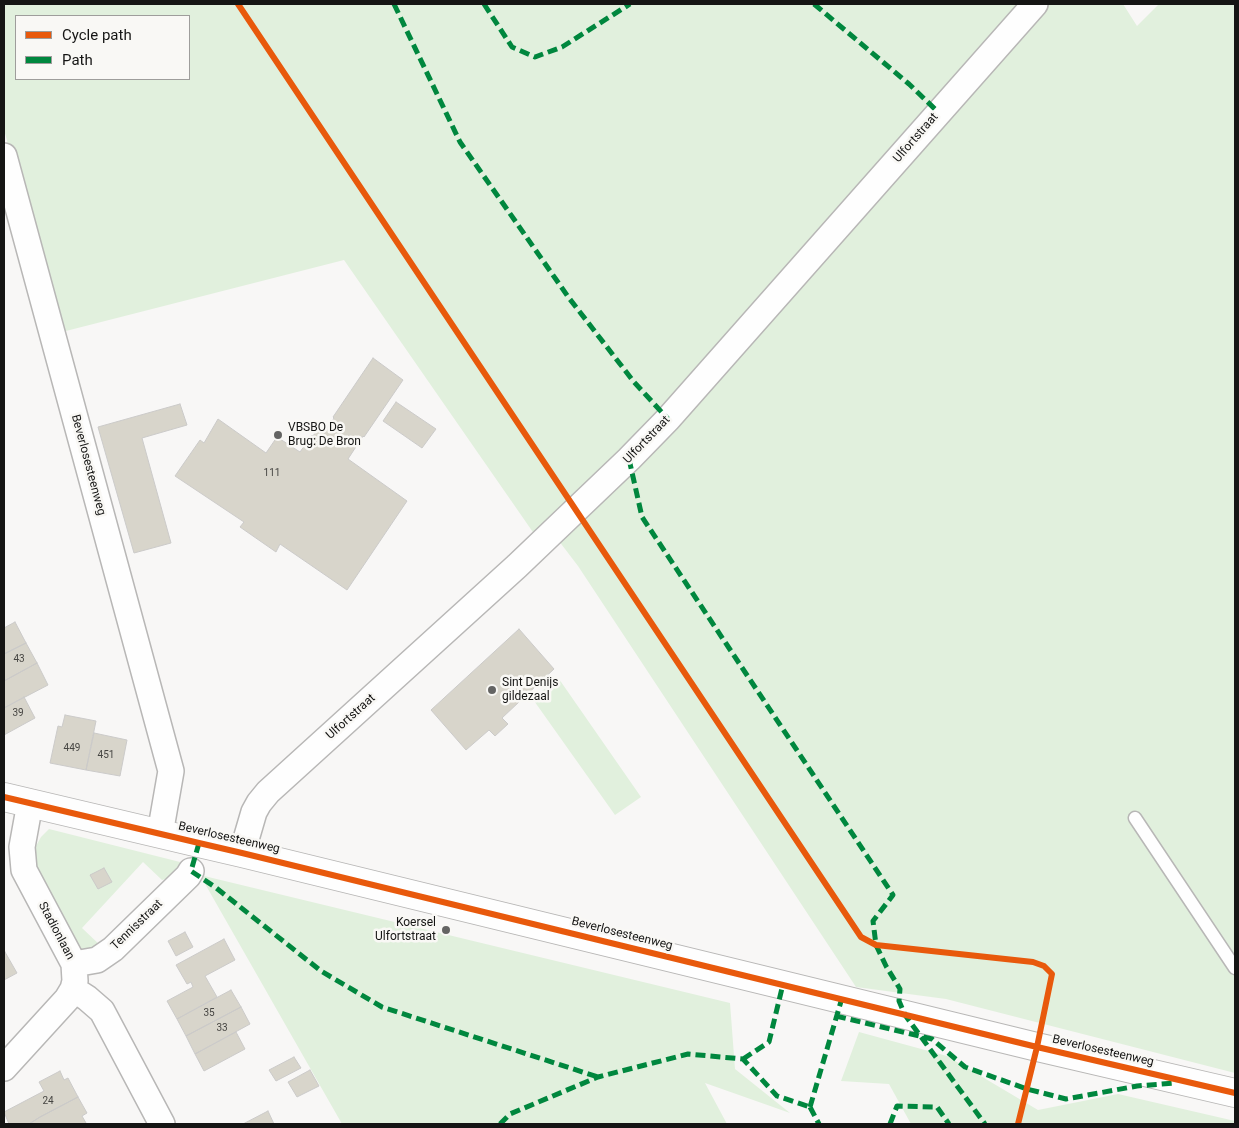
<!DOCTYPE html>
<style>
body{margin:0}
#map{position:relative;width:1239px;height:1128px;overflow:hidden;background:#f8f7f6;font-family:Roboto,sans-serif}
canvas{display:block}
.frame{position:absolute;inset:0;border:5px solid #151514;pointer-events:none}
.legend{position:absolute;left:15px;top:15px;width:175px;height:65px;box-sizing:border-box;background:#f9f8f5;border:1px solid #9e9d9b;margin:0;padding:6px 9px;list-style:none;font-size:15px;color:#151514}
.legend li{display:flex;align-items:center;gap:10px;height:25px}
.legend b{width:25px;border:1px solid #9e9d9b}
</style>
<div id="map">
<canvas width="1239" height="1128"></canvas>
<div class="frame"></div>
<ul class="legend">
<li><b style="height:6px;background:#e8590c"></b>Cycle path</li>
<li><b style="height:6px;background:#00873e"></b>Path</li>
</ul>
</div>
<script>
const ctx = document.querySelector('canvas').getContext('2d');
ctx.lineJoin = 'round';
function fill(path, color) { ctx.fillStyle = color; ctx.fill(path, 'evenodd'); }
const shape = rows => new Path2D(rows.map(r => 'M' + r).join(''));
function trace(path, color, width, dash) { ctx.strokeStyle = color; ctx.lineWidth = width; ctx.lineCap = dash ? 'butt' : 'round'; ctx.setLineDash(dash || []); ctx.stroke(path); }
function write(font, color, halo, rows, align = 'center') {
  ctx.font = font + ' Roboto,sans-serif'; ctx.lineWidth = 5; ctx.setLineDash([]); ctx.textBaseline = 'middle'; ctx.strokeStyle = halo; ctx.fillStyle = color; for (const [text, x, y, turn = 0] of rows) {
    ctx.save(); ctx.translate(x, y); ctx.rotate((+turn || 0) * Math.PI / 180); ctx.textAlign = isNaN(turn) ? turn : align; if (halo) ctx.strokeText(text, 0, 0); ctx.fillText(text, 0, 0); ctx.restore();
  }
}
fill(shape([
 [4,4,1123,4,1137,26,1159,4,1235,4,1235,1073,946,999,856,987,578,566,549,528,537,538,344,260,62,332,4,130],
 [16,16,189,16,189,79,16,79],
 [559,679,641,797,615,815,532,698],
 [49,829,180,862,185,867,182,874,162,880,143,862,82,928,101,946,87,952,82,949,79,946,36,868,35,855,36,846,41,837],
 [200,875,730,1003,735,1069,790,1113,705,1083,727,1124,342,1124],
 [859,1032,947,1056,1038,1110,1118,1094,1235,1121,1235,1124,911,1124,889,1084,841,1081]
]), '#e1f0dd');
const building = shape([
 [373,358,403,380,364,437,363,436,348,459,407,501,347,590,280,544,276,552,240,527,244,522,175,476,200,440,204,443,218,419,266,453,277,437,300,452,312,435,313,436,322,423,328,427,334,418,333,417,373,358],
 [396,402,436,429,422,448,383,421,396,402],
 [180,404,187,425,142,438,171,543,134,553,98,427,180,404],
 [15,622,26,643,4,654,4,628,15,622],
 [519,629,554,669,502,718,508,724,495,736,489,730,466,750,431,710,519,629],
 [26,643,37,663,4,681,4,654,26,643],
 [37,663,48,685,4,708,4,681,37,663],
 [24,697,35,718,4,735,4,708,24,697],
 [65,715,96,721,86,770,50,763,58,726,62,727,65,715],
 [94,733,127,740,120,776,86,770,94,733],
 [104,868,112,882,98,889,90,875,104,868],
 [185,932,193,947,176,956,168,941,185,932],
 [224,939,235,960,205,976,217,997,177,1019,167,1001,193,987,191,982,187,984,176,965,224,939],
 [5,952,17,973,4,980,4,953,5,952],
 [231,990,241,1007,186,1036,177,1019,231,990],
 [241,1007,250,1024,195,1054,186,1036,241,1007],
 [236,1032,245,1049,204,1071,195,1054,236,1032],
 [294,1057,301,1068,276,1081,269,1070,294,1057],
 [310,1070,319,1086,297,1097,288,1082,310,1070],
 [60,1071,64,1080,68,1078,78,1097,40,1117,29,1124,9,1124,4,1112,44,1091,39,1082,60,1071],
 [78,1097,87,1113,82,1116,86,1123,83,1124,29,1124,40,1117,78,1097],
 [268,1111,274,1124,243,1124,268,1111]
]);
fill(building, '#d8d5cb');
trace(building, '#cbcac9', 1);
const service = shape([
 [1135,818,1235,968]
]);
const minor = shape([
 [4,156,171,771,160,834],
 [242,853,254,812,259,803,268,792,517,566,629,459,668,419,1035,4],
 [74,964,97,960,113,949,188,876,191,871],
 [73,989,87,998,102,1011,162,1124],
 [4,1068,67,999,73,989,75,981,74,964,24,870,22,847,30,803]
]);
const tertiary = shape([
 [4,797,199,843,242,853,1037,1047,1235,1093]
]);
trace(service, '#b8b7b6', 15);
trace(minor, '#b8b7b6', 28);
trace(tertiary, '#b8b7b6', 30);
trace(service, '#fefefe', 12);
trace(minor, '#fefefe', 25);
trace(tertiary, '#fefefe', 28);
trace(shape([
 [394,4,460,142,569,298,634,382,668,419],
 [484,4,512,47,535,57,562,47,630,4],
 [814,4,909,84,938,112],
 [629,459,642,517,893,895,873,921,876,945,886,966,900,989,899,1001,905,1015,985,1124],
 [199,843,191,871,215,887,321,971,382,1007,598,1077],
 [836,1016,932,1039,965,1067,1027,1089,1066,1099,1137,1086,1174,1083],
 [743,1059,769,1042,783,984],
 [810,1107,842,998],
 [810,1107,819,1124],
 [500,1124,510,1114,598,1077,688,1054,743,1059,777,1096,810,1107],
 [890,1124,897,1106,937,1107,949,1124]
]), '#00873e', 5, [10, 5]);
trace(shape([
 [238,4,861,937,876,945,1033,962,1044,966,1052,974,1037,1047,1018,1124],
 [4,797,199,843,242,853,1037,1047,1235,1093]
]), '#e8590c', 6);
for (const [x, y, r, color] of [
 [278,435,5,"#646463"],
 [492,690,5,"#646463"],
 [446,930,5,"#646463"]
]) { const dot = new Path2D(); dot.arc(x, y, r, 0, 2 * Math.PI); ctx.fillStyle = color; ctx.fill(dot); trace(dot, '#f9f8f5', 2); }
write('10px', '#464542', null, [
 ["111",272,473],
 ["43",19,659],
 ["39",18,713],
 ["449",72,748],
 ["451",106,755],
 ["35",209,1013],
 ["33",222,1028],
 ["24",48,1101]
]);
write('12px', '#151514', '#f9f8f5', [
 ["Ulfortstraat",916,138,-49],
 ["Ulfortstraat",647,440,-46],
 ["Beverlosesteenweg",88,465,75],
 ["Ulfortstraat",351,717,-42],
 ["Beverlosesteenweg",229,838,13],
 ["Tennisstraat",137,925,-44],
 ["Stadionlaan",56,931,62],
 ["Beverlosesteenweg",622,934,14],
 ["Beverlosesteenweg",1103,1051,13]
]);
write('12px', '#151514', '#f9f8f5', [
 ["VBSBO De",288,428],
 ["Brug: De Bron",288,442],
 ["Sint Denijs",502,683],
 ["gildezaal",502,697],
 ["Koersel",436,923,"right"],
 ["Ulfortstraat",436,937,"right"]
], 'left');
</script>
